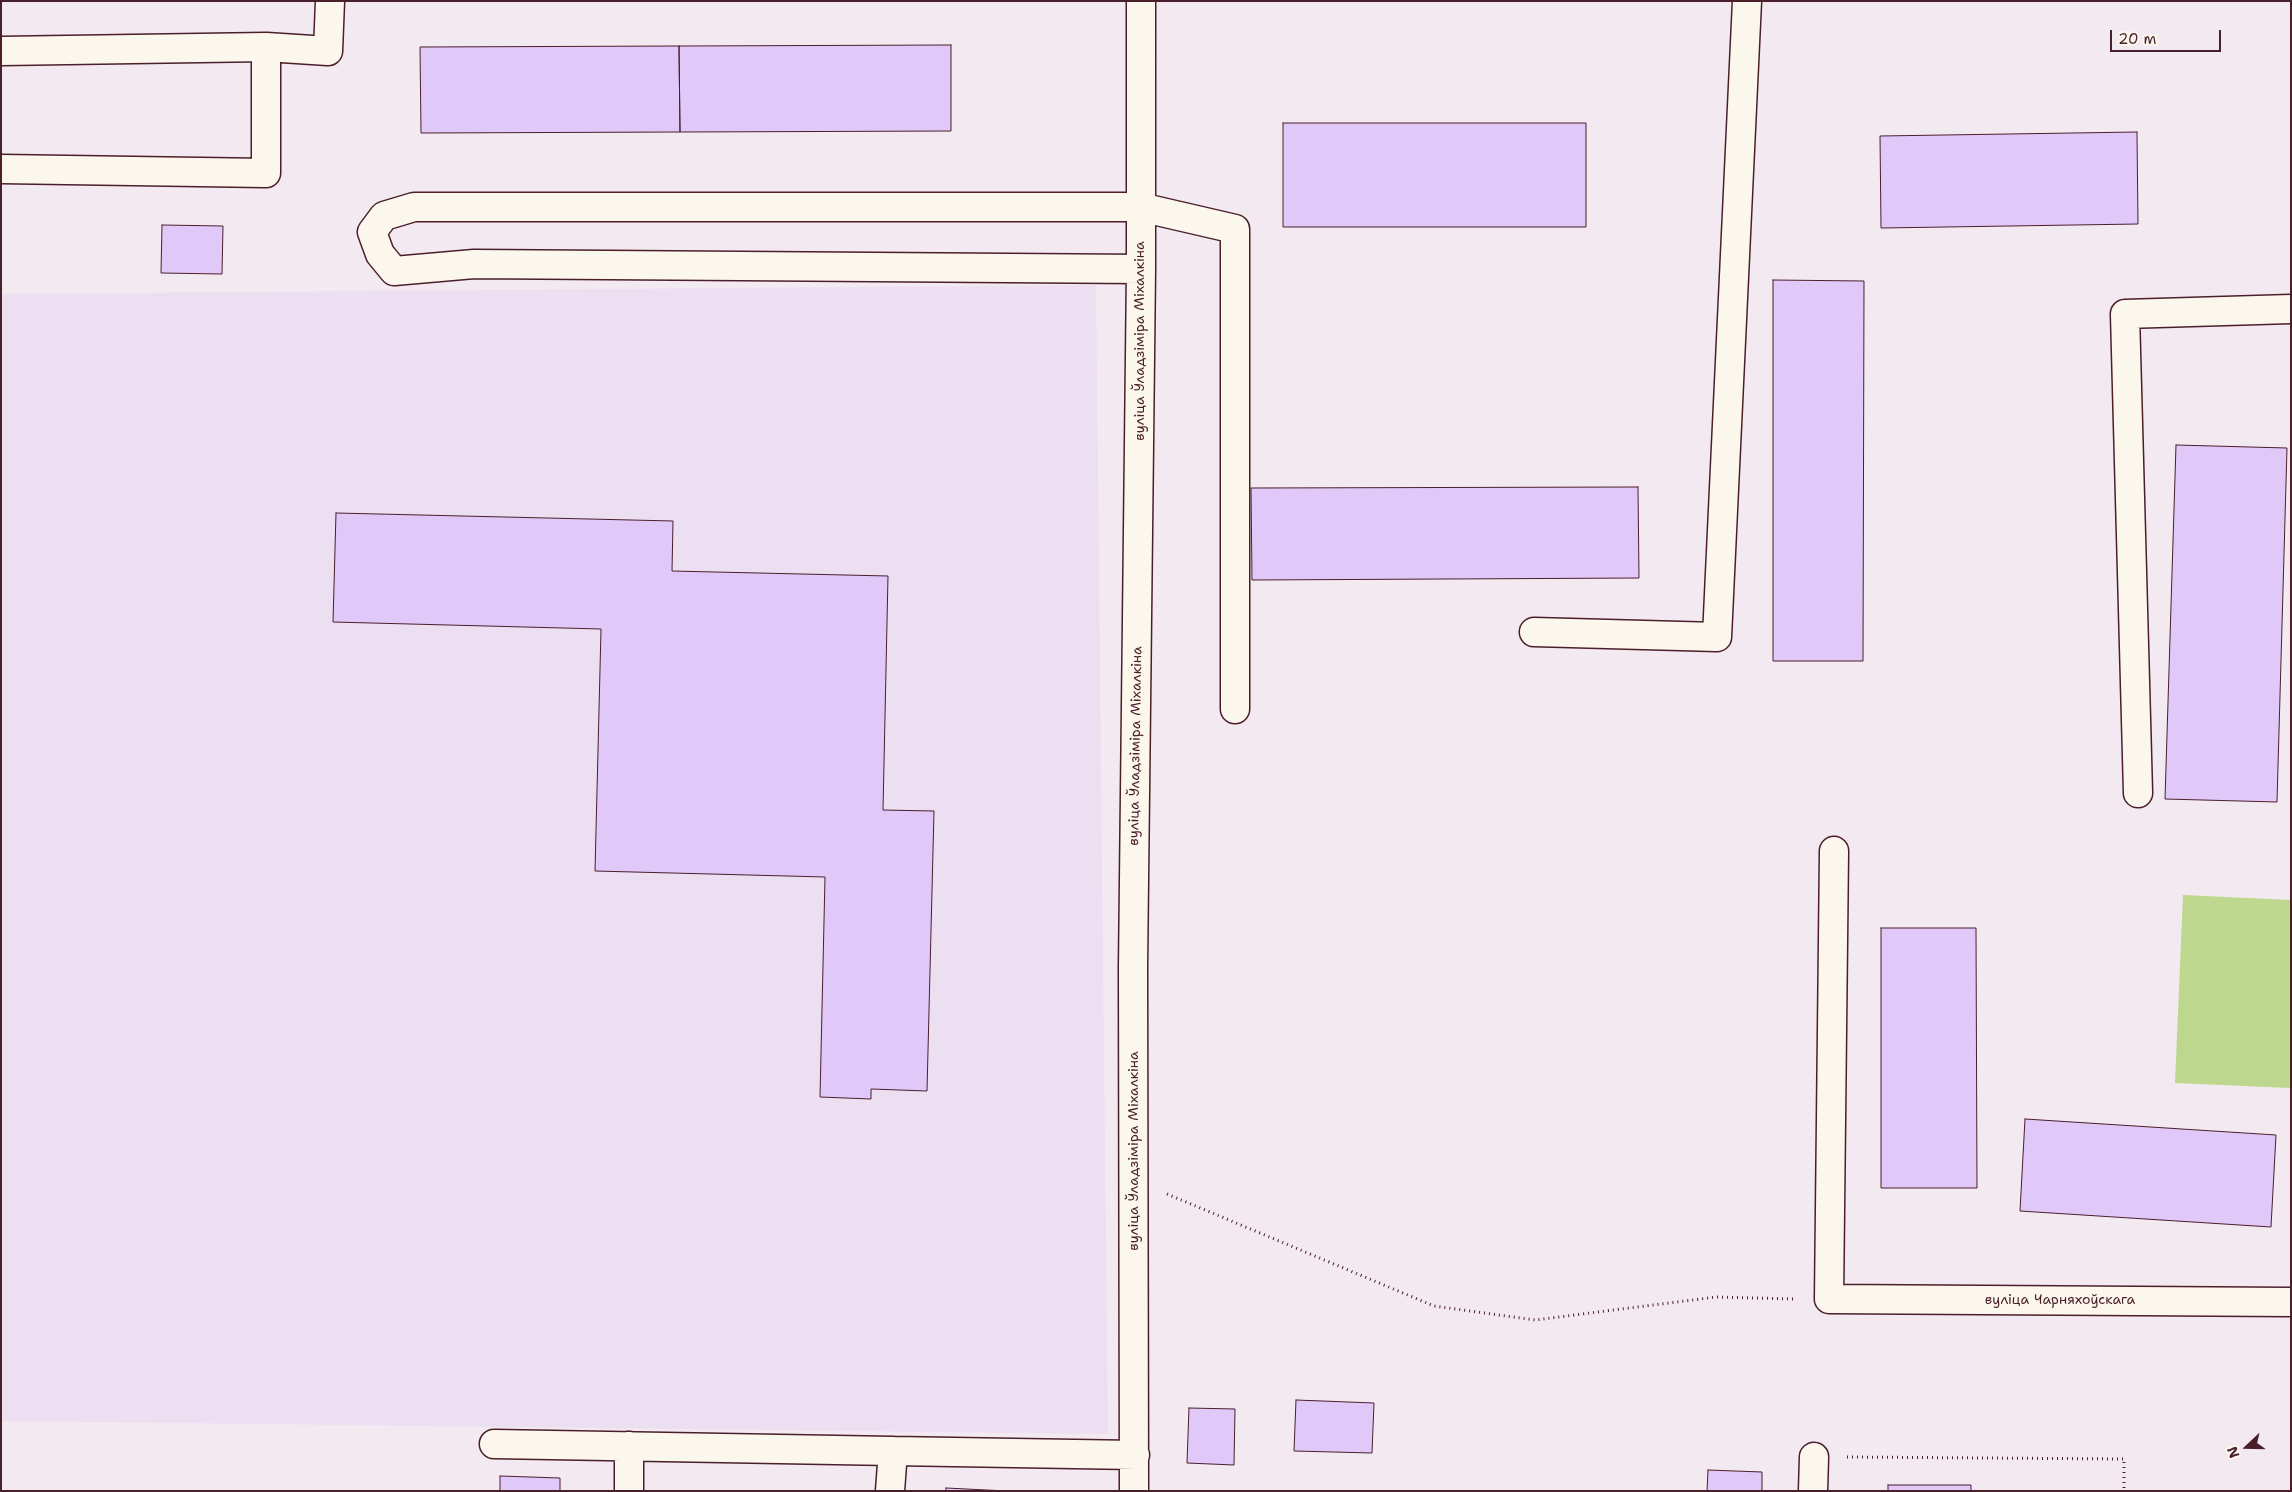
<!DOCTYPE html>
<meta charset="utf-8">
<style>
body{margin:0}
#map{position:relative;width:2292px;height:1492px;overflow:hidden;background:#f3e9f0;font-family:"Shantell Sans",sans-serif}
canvas{display:block}
.frame{position:absolute;inset:0;border:2px solid #4a1f2b;pointer-events:none}
.north{position:absolute;left:2222px;top:1422px;width:50px;height:50px;-webkit-text-stroke:4px #fbf7ec;paint-order:stroke;rotate:249deg;font-size:14px;font-weight:700;line-height:20px;text-align:center;color:#4a1f2b}
.north::after{content:'';display:block;margin:auto;width:18px;height:22px;background:#4a1f2b;clip-path:polygon(50% 0,100% 100%,50% 72%,0 100%)}
.scale{position:absolute;left:2110px;top:30px;width:111px;height:22px;box-sizing:border-box;border:2px solid #4a1f2b;border-top:0;padding-left:6px;font-size:15px;line-height:18px;white-space:nowrap;color:#4a1f2b;-webkit-text-stroke:4px #fbf7ec;paint-order:stroke}
</style>
<div id="map">
<canvas width="2292" height="1492"></canvas>
<div class="frame"></div>
<div class="north">N</div>
<div class="scale">20 m</div>
</div>
<script>
const ctx = document.querySelector('canvas').getContext('2d');
ctx.lineJoin = 'round';
function fill(path, color) { ctx.fillStyle = color; ctx.fill(path, 'evenodd'); }
const shape = rows => new Path2D(rows.map(r => 'M' + r).join(''));
function trace(path, color, width, dash) { ctx.strokeStyle = color; ctx.lineWidth = width; ctx.lineCap = dash ? 'butt' : 'round'; ctx.setLineDash(dash || []); ctx.stroke(path); }
function write(font, color, halo, rows, align = 'center') {
  ctx.font = font + ' "Shantell Sans",sans-serif'; ctx.lineWidth = 4; ctx.setLineDash([]); ctx.textBaseline = 'middle'; ctx.strokeStyle = halo; ctx.fillStyle = color; for (const [text, x, y, turn = 0] of rows) {
    ctx.save(); ctx.translate(x, y); ctx.rotate((+turn || 0) * Math.PI / 180); ctx.textAlign = isNaN(turn) ? turn : align; if (halo) ctx.strokeText(text, 0, 0); ctx.fillText(text, 0, 0); ctx.restore();
  }
}
fill(shape([
 [1096,285,1108,1434,1,1421,1,294]
]), '#eddff2');
fill(shape([
 [2183,895,2291,900,2291,1088,2175,1083]
]), '#bdd78e');
const building = shape([
 [951,45,951,131,680,132,679,46,951,45],
 [679,46,680,132,421,133,420,47,679,46],
 [1283,123,1586,123,1586,227,1283,227,1283,123],
 [2137,132,2138,224,1881,228,1880,136,2137,132],
 [162,225,223,226,222,274,161,273,162,225],
 [1773,280,1864,281,1863,661,1773,661,1773,280],
 [2176,445,2287,448,2277,802,2165,799,2176,445],
 [1638,487,1639,578,1252,580,1251,488,1638,487],
 [336,513,673,521,672,571,888,576,883,810,934,811,927,1091,871,1089,871,1099,820,1097,825,877,595,871,601,629,333,622,336,513],
 [1881,928,1976,928,1977,1188,1881,1188,1881,928],
 [2025,1119,2276,1135,2271,1227,2020,1211,2025,1119],
 [1296,1400,1374,1403,1372,1453,1294,1451,1296,1400],
 [1189,1408,1235,1409,1234,1465,1187,1463,1189,1408],
 [1708,1470,1762,1472,1762,1491,1707,1491,1708,1470],
 [500,1476,560,1478,560,1491,500,1491,500,1476],
 [1888,1485,1971,1485,1971,1491,1888,1491,1888,1485],
 [946,1488,1007,1491,946,1491,946,1488]
]);
fill(building, '#e0c8f8');
trace(building, '#4a1f2b', 1);
const minor = shape([
 [266,47,328,51,330,1],
 [1,51,266,47,266,173,1,169],
 [1141,269,474,264,394,271,380,254,372,232,384,216,414,207,1140,207,1235,229,1235,709],
 [1534,632,1717,637,1747,1],
 [2138,793,2125,314,2291,309],
 [1834,851,1829,1299,2291,1302],
 [494,1444,893,1451],
 [629,1446,629,1491],
 [890,1491,893,1451,1135,1455],
 [1134,1491,1133,967,1141,269,1141,1],
 [1813,1491,1814,1457]
]);
trace(minor, '#4a1f2b', 31);
trace(shape([
 [1167,1194,1434,1306,1535,1320,1716,1297,1796,1299],
 [1847,1457,2124,1459,2124,1491]
]), '#4a1f2b', 3, [1, 4]);
trace(minor, '#fbf7ec', 28);
write('14px', '#4a1f2b', '#fbf7ec', [
 ["вуліца Ўладзіміра Міхалкіна",1140,341,-90],
 ["вуліца Ўладзіміра Міхалкіна",1136,746,-89],
 ["вуліца Ўладзіміра Міхалкіна",1134,1151,-90],
 ["вуліца Чарняхоўскага",2060,1300]
]);
</script>
